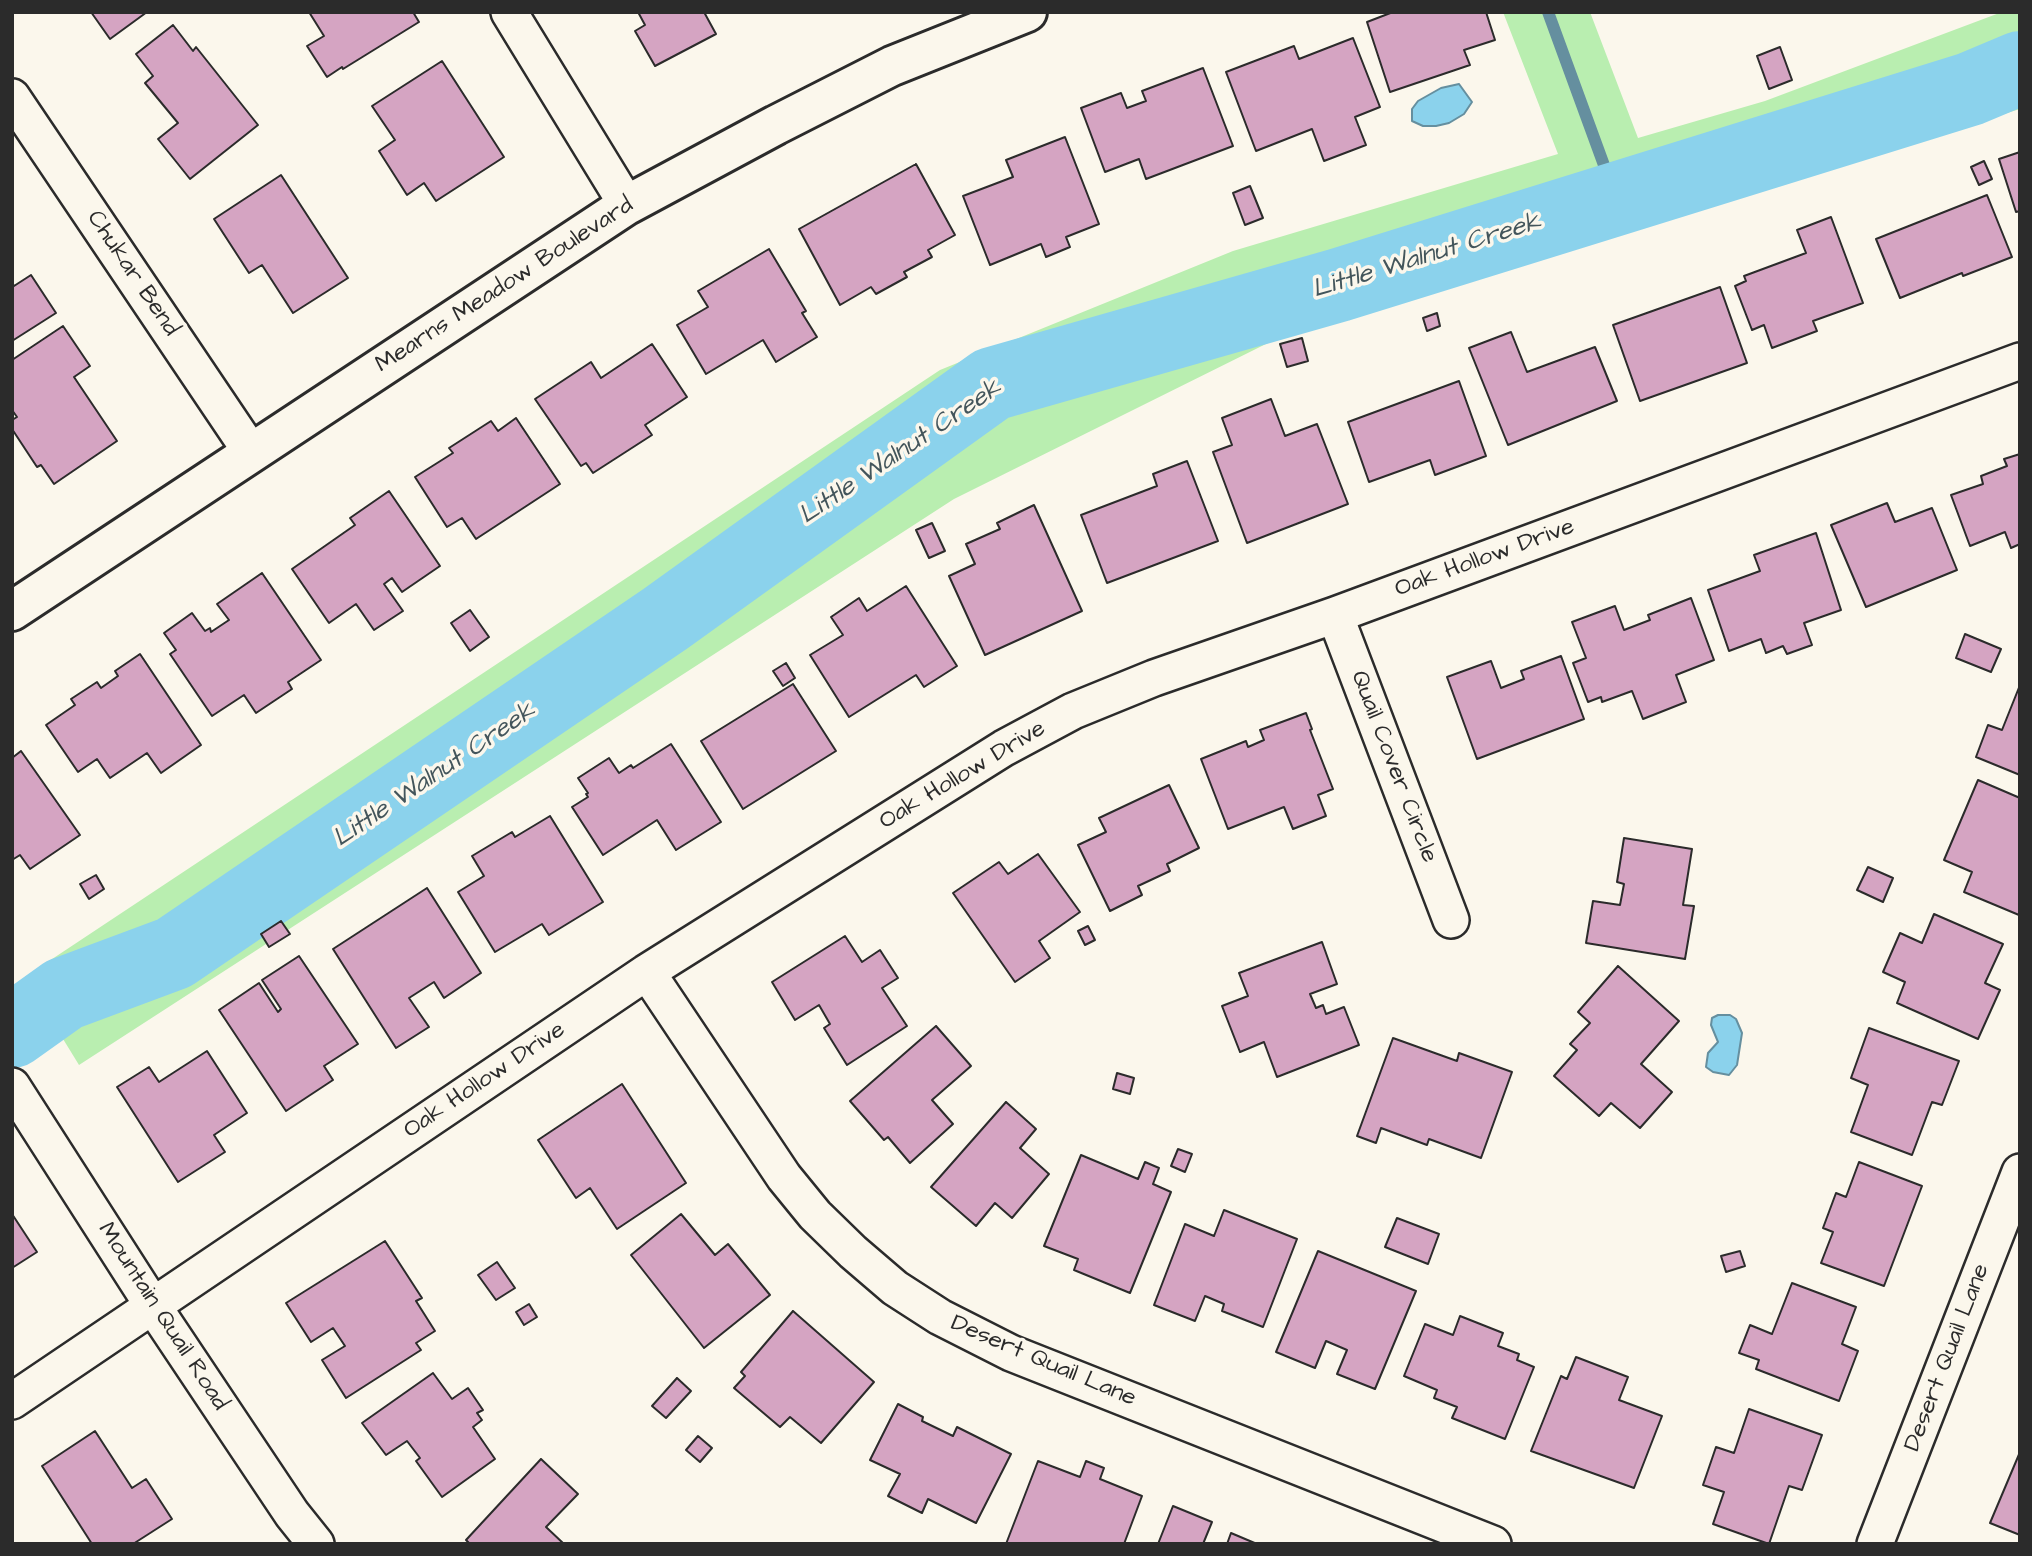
<!DOCTYPE html>
<style>
body{margin:0}
#map{position:relative;width:2032px;height:1556px;overflow:hidden;background:#fbf7ec;font-family:"Architects Daughter",sans-serif}
canvas{display:block}
.frame{position:absolute;inset:0;border:14px solid #2b2b2b;pointer-events:none}
</style>
<div id="map">
<canvas width="2032" height="1556"></canvas>
<div class="frame"></div>
</div>
<script>
const ctx = document.querySelector('canvas').getContext('2d');
ctx.lineJoin = 'round';
function fill(path, color) { ctx.fillStyle = color; ctx.fill(path, 'evenodd'); }
const shape = rows => new Path2D(rows.map(r => 'M' + r).join(''));
function trace(path, color, width, dash) { ctx.strokeStyle = color; ctx.lineWidth = width; ctx.lineCap = dash ? 'butt' : 'round'; ctx.setLineDash(dash || []); ctx.stroke(path); }
function write(font, color, halo, rows, align = 'center') {
  ctx.font = font + ' "Architects Daughter",sans-serif'; ctx.lineWidth = 7; ctx.setLineDash([]); ctx.textBaseline = 'middle'; ctx.strokeStyle = halo; ctx.fillStyle = color; for (const [text, x, y, turn = 0] of rows) {
    ctx.save(); ctx.translate(x, y); ctx.rotate((+turn || 0) * Math.PI / 180); ctx.textAlign = isNaN(turn) ? turn : align; if (halo) ctx.strokeText(text, 0, 0); ctx.fillText(text, 0, 0); ctx.restore();
  }
}
fill(shape([
 [1503,12,1590,12,1638,138,1765,101,2002,12,2020,12,2020,109,1280,337,954,499,79,1065,25,977,940,370,1233,251,1558,154]
]), '#b9eeb0');
const water = shape([
 [1459,84,1472,102,1464,114,1449,123,1436,126,1423,126,1412,121,1412,109,1418,101,1441,88,1459,84],
 [1718,1015,1730,1015,1736,1019,1742,1033,1737,1065,1729,1075,1713,1072,1706,1067,1708,1053,1718,1042,1711,1025,1712,1018,1718,1015]
]);
fill(water, '#8bd2ec');
trace(water, '#658f9f', 2);
trace(shape([
 [1548,12,1616,198]
]), '#658f9f', 12);
trace(shape([
 [12,1031,64,994,174,953,665,619,992,384,1339,285,1970,89,2020,68]
]), '#8bd2ec', 74);
const building = shape([
 [91,12,147,12,110,39,91,12],
 [309,12,413,12,419,22,343,69,342,67,327,77,307,46,324,36,309,12],
 [638,12,704,12,716,34,655,66,635,31,645,25,638,12],
 [1486,12,1495,40,1464,50,1470,65,1390,92,1367,22,1393,12,1486,12],
 [173,25,193,51,196,47,258,125,190,179,158,139,178,123,145,83,153,76,136,54,173,25],
 [1353,38,1380,107,1355,117,1366,145,1324,161,1312,129,1256,151,1226,72,1294,46,1299,59,1353,38],
 [1780,47,1792,80,1769,89,1757,56,1780,47],
 [442,61,504,157,436,201,424,183,407,195,379,151,395,140,372,106,442,61],
 [1203,68,1233,146,1146,179,1139,159,1105,172,1081,108,1121,93,1127,108,1146,101,1142,91,1203,68],
 [1065,137,1099,224,1066,237,1070,247,1046,257,1041,244,990,265,963,196,1013,177,1006,160,1065,137],
 [2020,152,2020,211,2016,212,1999,159,2020,152],
 [1984,161,1992,179,1979,185,1971,167,1984,161],
 [916,164,955,235,928,250,932,257,904,272,907,277,876,294,871,287,840,305,799,229,916,164],
 [281,175,348,278,293,313,262,265,249,273,214,219,281,175],
 [1250,186,1263,218,1245,225,1233,193,1250,186],
 [1987,195,2012,257,1963,276,1962,273,1900,298,1876,239,1987,195],
 [1831,217,1863,303,1813,321,1817,331,1772,348,1764,325,1752,330,1735,286,1746,281,1744,276,1806,253,1797,230,1831,217],
 [769,249,806,311,802,313,817,337,776,362,763,340,706,374,677,325,708,307,698,291,769,249],
 [31,275,56,313,12,341,12,283,14,286,31,275],
 [1720,287,1747,363,1640,401,1613,325,1720,287],
 [1437,313,1440,326,1427,331,1423,318,1437,313],
 [63,326,90,366,74,377,117,441,54,484,41,465,37,467,12,429,12,420,17,417,12,410,12,360,63,326],
 [1511,332,1527,372,1595,347,1617,401,1508,445,1469,348,1511,332],
 [1302,338,1308,361,1287,367,1280,344,1302,338],
 [652,344,687,397,645,425,652,435,593,473,586,463,581,466,535,399,591,362,601,378,652,344],
 [1459,381,1486,456,1435,475,1430,460,1369,482,1348,422,1459,381],
 [1271,399,1285,436,1317,424,1348,504,1247,543,1213,452,1232,445,1222,418,1271,399],
 [516,418,560,484,476,539,462,518,447,527,415,477,453,453,449,448,491,421,498,431,516,418],
 [2020,454,2020,544,2011,548,2005,532,1970,546,1951,495,1983,484,1981,476,2007,466,2004,459,2020,454],
 [1187,461,1218,541,1107,583,1081,515,1157,486,1153,474,1187,461],
 [389,491,440,566,402,592,392,578,384,584,403,611,374,630,356,604,329,623,292,569,355,525,350,518,389,491],
 [1887,503,1895,522,1932,508,1957,570,1866,607,1831,525,1887,503],
 [1034,505,1082,611,985,655,949,576,975,564,966,544,1000,529,997,523,1034,505],
 [932,523,945,551,929,558,916,530,932,523],
 [1816,533,1841,610,1804,623,1812,645,1787,654,1783,646,1766,653,1761,639,1729,651,1708,590,1760,571,1754,555,1816,533],
 [262,573,321,660,288,682,292,689,256,713,244,695,212,716,170,654,176,650,164,633,192,613,205,631,210,628,211,632,229,620,217,604,262,573],
 [906,586,957,666,924,687,916,675,849,717,810,655,843,635,831,617,859,598,867,611,906,586],
 [1691,598,1714,660,1676,675,1686,702,1643,719,1632,691,1602,702,1601,697,1588,702,1573,663,1586,658,1572,622,1615,606,1624,630,1650,620,1648,615,1691,598],
 [470,610,489,637,470,651,451,623,470,610],
 [1965,634,2001,649,1991,672,1956,658,1965,634],
 [140,654,201,745,161,773,147,753,110,778,97,759,78,772,46,725,75,705,71,699,97,682,101,688,118,676,115,671,140,654],
 [1561,656,1584,719,1477,759,1447,677,1491,661,1501,688,1524,679,1521,671,1561,656],
 [786,663,795,678,783,686,773,671,786,663],
 [793,684,836,751,743,809,701,741,793,684],
 [2020,685,2020,775,1976,757,1988,725,2002,730,2020,685],
 [1306,713,1312,729,1310,730,1333,789,1318,795,1326,816,1293,829,1284,807,1228,829,1201,759,1246,741,1248,747,1264,740,1260,730,1306,713],
 [671,744,721,822,676,850,657,820,603,855,572,807,588,797,586,794,588,793,578,778,609,758,619,773,631,765,633,768,671,744],
 [21,751,80,835,30,869,20,855,12,860,12,758,21,751],
 [1978,780,2020,798,2019,915,1964,892,1972,872,1944,860,1978,780],
 [1169,785,1199,848,1167,864,1170,871,1138,886,1142,895,1110,911,1078,845,1106,832,1099,818,1169,785],
 [550,816,603,902,549,935,542,924,495,952,458,892,484,876,472,856,512,832,515,837,550,816],
 [1624,838,1692,849,1683,905,1694,906,1685,959,1586,943,1593,901,1620,905,1624,884,1617,882,1624,838],
 [1038,854,1080,912,1039,941,1050,958,1015,982,953,893,999,862,1008,874,1038,854],
 [1868,867,1893,878,1883,902,1857,890,1868,867],
 [96,875,104,889,89,899,80,884,96,875],
 [427,888,481,973,444,998,434,982,409,998,429,1027,396,1048,333,949,427,888],
 [1934,914,2003,944,1985,983,2000,990,1978,1039,1897,1003,1905,982,1883,972,1900,933,1922,943,1934,914],
 [281,921,290,934,269,947,261,934,281,921],
 [1088,926,1095,940,1085,945,1078,931,1088,926],
 [845,936,862,962,880,950,898,978,882,988,907,1026,847,1065,824,1028,830,1024,819,1005,795,1020,772,982,845,936],
 [1322,942,1337,984,1310,994,1316,1008,1323,1005,1326,1014,1344,1007,1359,1045,1277,1077,1264,1042,1240,1052,1222,1006,1248,996,1239,973,1322,942],
 [299,956,358,1044,324,1066,333,1080,286,1111,219,1010,259,983,278,1012,281,1009,262,980,299,956],
 [1618,966,1679,1021,1641,1064,1672,1092,1640,1128,1611,1103,1599,1116,1554,1076,1577,1050,1570,1044,1590,1023,1578,1012,1618,966],
 [936,1026,971,1066,932,1100,953,1124,910,1163,888,1137,884,1140,850,1101,936,1026],
 [1869,1028,1959,1061,1942,1105,1932,1102,1912,1155,1851,1132,1868,1085,1851,1078,1869,1028],
 [1393,1038,1457,1061,1459,1053,1512,1072,1481,1158,1429,1139,1427,1145,1381,1128,1376,1143,1357,1136,1393,1038],
 [207,1051,247,1113,214,1135,225,1152,178,1182,117,1087,149,1067,159,1082,207,1051],
 [1117,1073,1134,1078,1130,1094,1113,1089,1117,1073],
 [622,1084,686,1183,617,1229,590,1188,576,1198,538,1140,622,1084],
 [1006,1102,1036,1129,1020,1148,1049,1174,1012,1218,995,1203,976,1226,931,1187,1006,1102],
 [1178,1149,1192,1154,1185,1172,1171,1166,1178,1149],
 [1081,1155,1138,1179,1145,1162,1159,1168,1153,1184,1171,1192,1130,1293,1074,1270,1078,1259,1044,1246,1081,1155],
 [1859,1162,1922,1186,1884,1286,1821,1263,1833,1232,1823,1228,1836,1193,1846,1197,1859,1162],
 [1224,1210,1297,1239,1263,1327,1222,1311,1224,1304,1205,1296,1195,1321,1154,1305,1185,1224,1214,1236,1224,1210],
 [12,1214,37,1252,12,1268,12,1214],
 [681,1214,715,1255,728,1244,770,1295,704,1348,631,1255,681,1214],
 [1397,1218,1439,1234,1428,1264,1385,1247,1397,1218],
 [385,1241,422,1298,416,1301,435,1331,416,1343,421,1350,346,1398,322,1360,345,1346,333,1328,311,1342,286,1303,385,1241],
 [1318,1251,1416,1291,1375,1389,1337,1374,1347,1350,1326,1341,1315,1368,1276,1352,1318,1251],
 [1740,1251,1745,1266,1726,1272,1721,1256,1740,1251],
 [497,1262,515,1288,496,1300,478,1275,497,1262],
 [1792,1283,1856,1307,1842,1344,1858,1351,1839,1401,1756,1369,1759,1360,1739,1353,1750,1325,1772,1334,1792,1283],
 [529,1304,537,1317,524,1325,516,1312,529,1304],
 [793,1311,874,1382,821,1443,790,1417,780,1427,734,1388,745,1376,741,1372,793,1311],
 [1460,1316,1503,1333,1498,1346,1519,1354,1517,1360,1534,1367,1505,1439,1452,1418,1457,1407,1434,1398,1437,1390,1404,1376,1425,1324,1453,1335,1460,1316],
 [1576,1357,1628,1377,1619,1400,1662,1416,1634,1488,1531,1451,1561,1376,1567,1379,1576,1357],
 [433,1373,452,1399,468,1388,483,1410,477,1413,482,1420,473,1427,495,1459,442,1497,416,1461,420,1458,407,1441,386,1455,362,1423,433,1373],
 [677,1378,691,1391,666,1418,652,1406,677,1378],
 [898,1404,923,1417,922,1421,953,1436,957,1427,1011,1454,976,1523,928,1499,922,1513,888,1496,900,1474,870,1460,898,1404],
 [1749,1409,1822,1435,1802,1490,1789,1486,1769,1544,1713,1524,1724,1492,1703,1485,1716,1447,1734,1453,1749,1409],
 [95,1431,132,1488,146,1479,172,1519,133,1544,92,1544,42,1466,95,1431],
 [698,1436,712,1448,700,1462,686,1450,698,1436],
 [2020,1452,2020,1535,1990,1523,2020,1452],
 [541,1459,578,1494,546,1527,564,1544,470,1544,466,1540,541,1459],
 [1038,1461,1080,1477,1086,1461,1104,1468,1100,1479,1142,1496,1124,1544,1006,1544,1038,1461],
 [1173,1506,1212,1522,1203,1544,1158,1544,1173,1506],
 [1231,1533,1257,1544,1227,1544,1231,1533]
]);
fill(building, '#d5a4c2');
trace(building, '#2b2b2b', 2);
const street = shape([
 [509,12,627,205],
 [12,97,251,452],
 [1335,615,1451,920],
 [647,972,784,1177,815,1215,853,1252,895,1288,940,1317,1011,1353,1493,1544],
 [12,1086,153,1306,292,1514,316,1544],
 [12,1401,647,972,1004,748,1073,711,1154,678,1335,615,2020,361],
 [1875,1544,2020,1172]
]);
const secondary = shape([
 [12,611,627,205,776,125,892,66,1027,12]
]);
trace(street, '#2b2b2b', 40);
trace(secondary, '#2b2b2b', 44);
trace(street, '#fbf7ec', 35);
trace(secondary, '#fbf7ec', 38);
write('24px', '#2b2b2b', '#fbf7ec', [
 ["Chukar Bend",132,274,56],
 ["Mearns Meadow Boulevard",505,286,-33],
 ["Oak Hollow Drive",1485,559,-20],
 ["Quail Cover Circle",1393,767,69],
 ["Oak Hollow Drive",963,776,-31],
 ["Oak Hollow Drive",485,1081,-34],
 ["Mountain Quail Road",162,1317,57],
 ["Desert Quail Lane",1948,1358,-69],
 ["Desert Quail Lane",1043,1362,23]
]);
write('italic 26px', '#43555b', '#fbf7ec', [
 ["Little Walnut Creek",1427,257,-17],
 ["Little Walnut Creek",901,453,-34],
 ["Little Walnut Creek",435,776,-34]
]);
</script>
